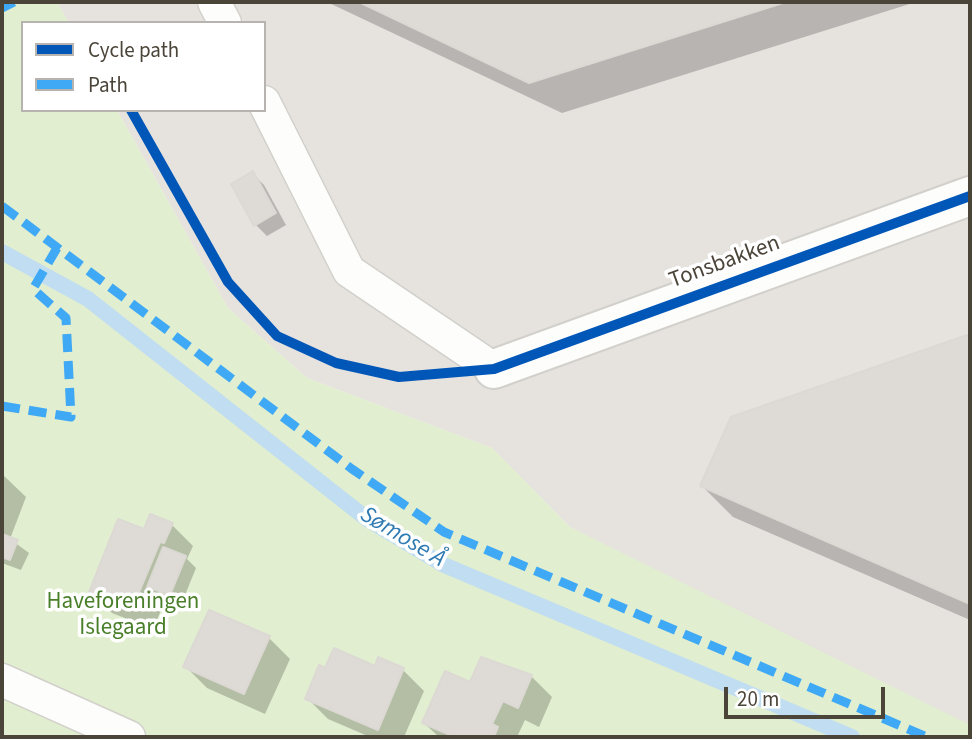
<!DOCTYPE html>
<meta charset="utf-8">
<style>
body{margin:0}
#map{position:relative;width:972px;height:739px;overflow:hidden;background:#f4f2ee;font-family:"Source Sans 3",sans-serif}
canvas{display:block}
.frame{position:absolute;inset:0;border:4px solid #4b4439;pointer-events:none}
.legend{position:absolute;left:21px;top:21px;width:245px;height:91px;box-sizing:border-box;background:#fff;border:2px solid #b7b4b0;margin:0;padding:9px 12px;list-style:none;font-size:21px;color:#4b4439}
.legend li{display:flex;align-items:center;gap:14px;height:35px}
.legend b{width:35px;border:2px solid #b7b4b0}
.scale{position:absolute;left:724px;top:687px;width:161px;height:32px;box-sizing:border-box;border:4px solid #4b4439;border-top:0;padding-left:9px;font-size:21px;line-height:24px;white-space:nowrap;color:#4b4439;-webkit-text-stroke:5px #fff;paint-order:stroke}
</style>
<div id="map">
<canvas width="972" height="739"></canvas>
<div class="frame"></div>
<ul class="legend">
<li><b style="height:9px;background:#0057b8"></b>Cycle path</li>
<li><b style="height:9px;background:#3fa9f5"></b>Path</li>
</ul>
<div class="scale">20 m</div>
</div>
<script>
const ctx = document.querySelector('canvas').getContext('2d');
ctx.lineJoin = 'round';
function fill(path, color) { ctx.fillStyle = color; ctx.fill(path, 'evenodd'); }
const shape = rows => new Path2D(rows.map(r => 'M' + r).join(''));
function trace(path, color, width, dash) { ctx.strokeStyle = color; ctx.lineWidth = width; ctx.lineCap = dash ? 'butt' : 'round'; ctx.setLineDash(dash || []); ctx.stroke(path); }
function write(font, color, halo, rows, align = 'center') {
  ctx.font = font + ' "Source Sans 3",sans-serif'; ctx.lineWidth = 7; ctx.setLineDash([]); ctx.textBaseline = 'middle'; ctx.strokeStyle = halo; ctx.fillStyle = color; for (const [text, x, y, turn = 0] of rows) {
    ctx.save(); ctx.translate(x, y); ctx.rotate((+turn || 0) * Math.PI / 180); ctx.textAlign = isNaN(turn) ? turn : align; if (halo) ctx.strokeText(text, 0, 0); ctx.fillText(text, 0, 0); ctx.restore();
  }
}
fill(shape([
 [57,2,970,2,970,737,570,527,492,448,307,378,228,308,117,110,264,110,264,23,69,23]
]), '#e6e2de');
fill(shape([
 [2,2,57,2,69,23,23,23,23,110,117,110,228,308,307,378,492,448,570,527,970,725,970,737,2,737]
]), '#e1eecf');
fill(shape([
 [327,2,916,2,562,113],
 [253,174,264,185,286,225,267,236,256,225],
 [970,336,970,620,733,517,702,486,732,419],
 [2,474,26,497,10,539,29,553,21,570,2,563],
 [172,525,193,546,187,559,196,568,181,605,166,599,153,629,112,613,91,592,145,531],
 [269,638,290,659,265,714,207,688,186,667],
 [326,670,403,670,424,691,404,737,370,737,328,719,307,698],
 [531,676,552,697,539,727,525,720,517,737,439,737,424,723,471,684]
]), '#0003');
trace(shape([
 [2,252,88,299,367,519,444,565,852,737]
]), '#c0ddf1', 16);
const building = shape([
 [359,2,786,2,529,83,359,2],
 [253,171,276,213,254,226,231,184,253,171],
 [970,334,970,604,700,486,731,417,970,334],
 [150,514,173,523,164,543,160,542,132,609,89,592,118,519,144,529,150,514],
 [2,534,18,540,10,560,2,557,2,534],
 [163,547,186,556,170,595,147,587,163,547],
 [209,610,270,636,244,694,183,667,209,610],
 [334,648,375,666,378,657,404,668,378,730,305,699,319,665,325,668,334,648],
 [481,657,532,675,518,708,503,701,492,724,498,727,494,737,455,737,422,723,445,671,470,682,481,657]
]);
fill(building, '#dedbd6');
trace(building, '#dcd9d4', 2);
const lane = shape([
 [214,2,225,23],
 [264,102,349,271,494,369],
 [2,680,129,737]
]);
const street = shape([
 [494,369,970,196]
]);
trace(lane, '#d2d0cb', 35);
trace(street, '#d2d0cb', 42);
trace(lane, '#fdfdfc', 32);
trace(street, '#fdfdfc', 38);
trace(shape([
 [2,8,14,2],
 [2,206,352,469,444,532,927,737],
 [2,406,71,417,66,318,33,289,57,248]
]), '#3fa9f5', 9, [18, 9]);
trace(shape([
 [131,110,228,282,277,336,336,363,399,377,494,369,970,196]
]), '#0057b8', 10);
write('23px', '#4b4439', '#fff', [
 ["Tonsbakken",725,263,-20]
]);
write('23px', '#4a7f2a', '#fff', [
 ["Haveforeningen",123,603],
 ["Islegaard",123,629]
]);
write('italic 24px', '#2e7ab2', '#fff', [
 ["Sømose Å",402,538,31]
]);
</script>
